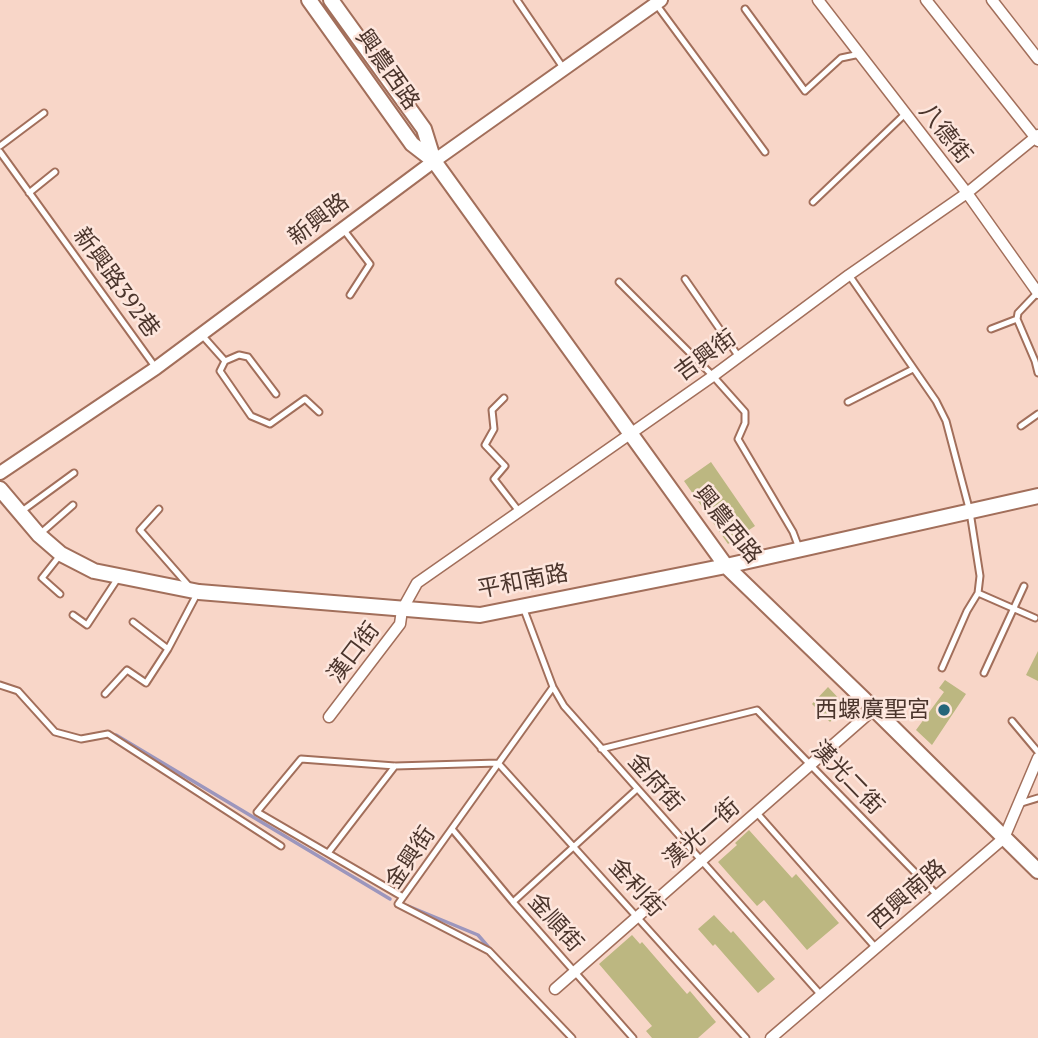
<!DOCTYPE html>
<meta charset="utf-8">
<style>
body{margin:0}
canvas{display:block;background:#f8d6c8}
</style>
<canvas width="1038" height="1038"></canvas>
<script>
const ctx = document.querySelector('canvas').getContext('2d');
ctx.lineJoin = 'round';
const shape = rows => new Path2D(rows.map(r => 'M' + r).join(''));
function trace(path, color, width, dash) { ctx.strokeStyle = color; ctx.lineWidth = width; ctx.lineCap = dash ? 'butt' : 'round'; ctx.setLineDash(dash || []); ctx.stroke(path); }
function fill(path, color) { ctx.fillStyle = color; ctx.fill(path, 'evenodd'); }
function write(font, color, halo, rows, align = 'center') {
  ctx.font = font + ' "PT Serif","Noto Sans TC",serif'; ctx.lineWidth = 5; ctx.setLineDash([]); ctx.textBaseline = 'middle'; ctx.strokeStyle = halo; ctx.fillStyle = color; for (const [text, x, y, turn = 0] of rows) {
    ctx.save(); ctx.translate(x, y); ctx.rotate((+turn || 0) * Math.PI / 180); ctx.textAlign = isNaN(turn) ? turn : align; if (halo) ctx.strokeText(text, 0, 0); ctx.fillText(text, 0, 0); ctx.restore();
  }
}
trace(shape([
 [116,735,390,899],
 [408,906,478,935,491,950]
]), '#9c96bd', 3.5);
fill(shape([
 [711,462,755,526,728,544,684,481],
 [1038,651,1038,681,1026,675],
 [945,680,966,694,932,745,916,730,944,692,939,688],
 [828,687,846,706,830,722,812,704],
 [749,830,792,878,796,874,839,923,807,950,764,900,757,906,718,862,737,845,735,843],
 [714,915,731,933,733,931,775,979,758,993,715,944,713,946,698,929],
 [632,935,640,944,642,942,687,994,690,991,716,1022,698,1038,652,1038,646,1031,652,1026,599,964]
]), '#bcb781');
const service = shape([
 [517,0,564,69],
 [656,4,765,152],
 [745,9,805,91,841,58,860,54],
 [0,146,44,113],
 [0,152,156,368],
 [29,193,55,172],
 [813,202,905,114],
 [343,229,370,264,350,295],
 [849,275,936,401,946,421,970,512,980,576,978,593,967,611,942,668],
 [685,279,739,357],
 [619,282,713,376,745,412,745,423,738,439,793,532,799,548],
 [1038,292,1018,313,1017,319,1035,361,1038,373],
 [991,329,1017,319],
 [201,334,225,361],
 [276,394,248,357,239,355,225,361,220,371,251,416,270,424,305,399,319,412],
 [504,398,492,410,494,429,485,445,505,466,494,479,518,510],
 [848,402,913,369],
 [1021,426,1038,414],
 [159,509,140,530,188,585],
 [22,511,74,473],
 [41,533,73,505],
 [978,593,1035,618],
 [60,594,42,578,61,554],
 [523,607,553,687,564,706,821,995],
 [73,615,87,625,118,578],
 [133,622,168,649],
 [984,673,1024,586],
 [0,685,18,691,55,732,81,739,108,734,281,846],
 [553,687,398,904,489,951,572,1038],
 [105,694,127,670,146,683,168,649,197,594],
 [1012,721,1038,752],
 [601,749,757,710,937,895],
 [1018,804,1038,798],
 [756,812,876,948],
 [452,829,513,902,633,1038],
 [328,853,395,766],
 [403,897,257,812,301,759,395,766,498,763,746,1038],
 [513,902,637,789]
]);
const minor = shape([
 [818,0,967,193,1038,293],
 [926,0,1038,141],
 [992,0,1038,59],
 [329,717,400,624,402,610,417,583,713,376,849,275,967,193,1038,135],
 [555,989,874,709],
 [771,1038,1004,838,1038,758]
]);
const tertiary = shape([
 [0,473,156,368,434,161,661,0]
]);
const secondary = shape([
 [309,0,412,144,434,161,726,566,874,709,1038,871],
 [331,0,424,129,434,161],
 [0,489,39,535,61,554,94,571,199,592,480,615,726,566,1038,496]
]);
trace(service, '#a26f5b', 9);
trace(minor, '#a26f5b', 13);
trace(tertiary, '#a26f5b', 16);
trace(secondary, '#a26f5b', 18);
trace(service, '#fff', 5);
trace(minor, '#fff', 10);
trace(tertiary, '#fff', 12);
trace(secondary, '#fff', 14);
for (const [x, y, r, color] of [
 [944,710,7,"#25657a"]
]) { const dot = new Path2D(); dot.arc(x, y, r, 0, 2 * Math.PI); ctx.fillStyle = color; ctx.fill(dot); trace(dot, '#fde6dd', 2.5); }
write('23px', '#4b352c', '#fde6dd', [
 ["興農西路",387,70,55],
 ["八德街",945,134,52],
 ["新興路",319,220,-37],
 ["新興路392巷",116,283,54],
 ["吉興街",706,356,-36],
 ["興農西路",727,525,51],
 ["平和南路",523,582,-11],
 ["漢口街",354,653,-53],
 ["漢光二街",847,778,46],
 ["金府街",655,783,48],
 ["漢光一街",702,834,-41],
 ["金興街",411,858,-56],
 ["金利街",636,888,48],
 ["西興南路",908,895,-41],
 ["金順街",555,923,48]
]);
write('23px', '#4b352c', '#fde6dd', [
 ["西螺廣聖宮",930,710]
], 'right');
</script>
